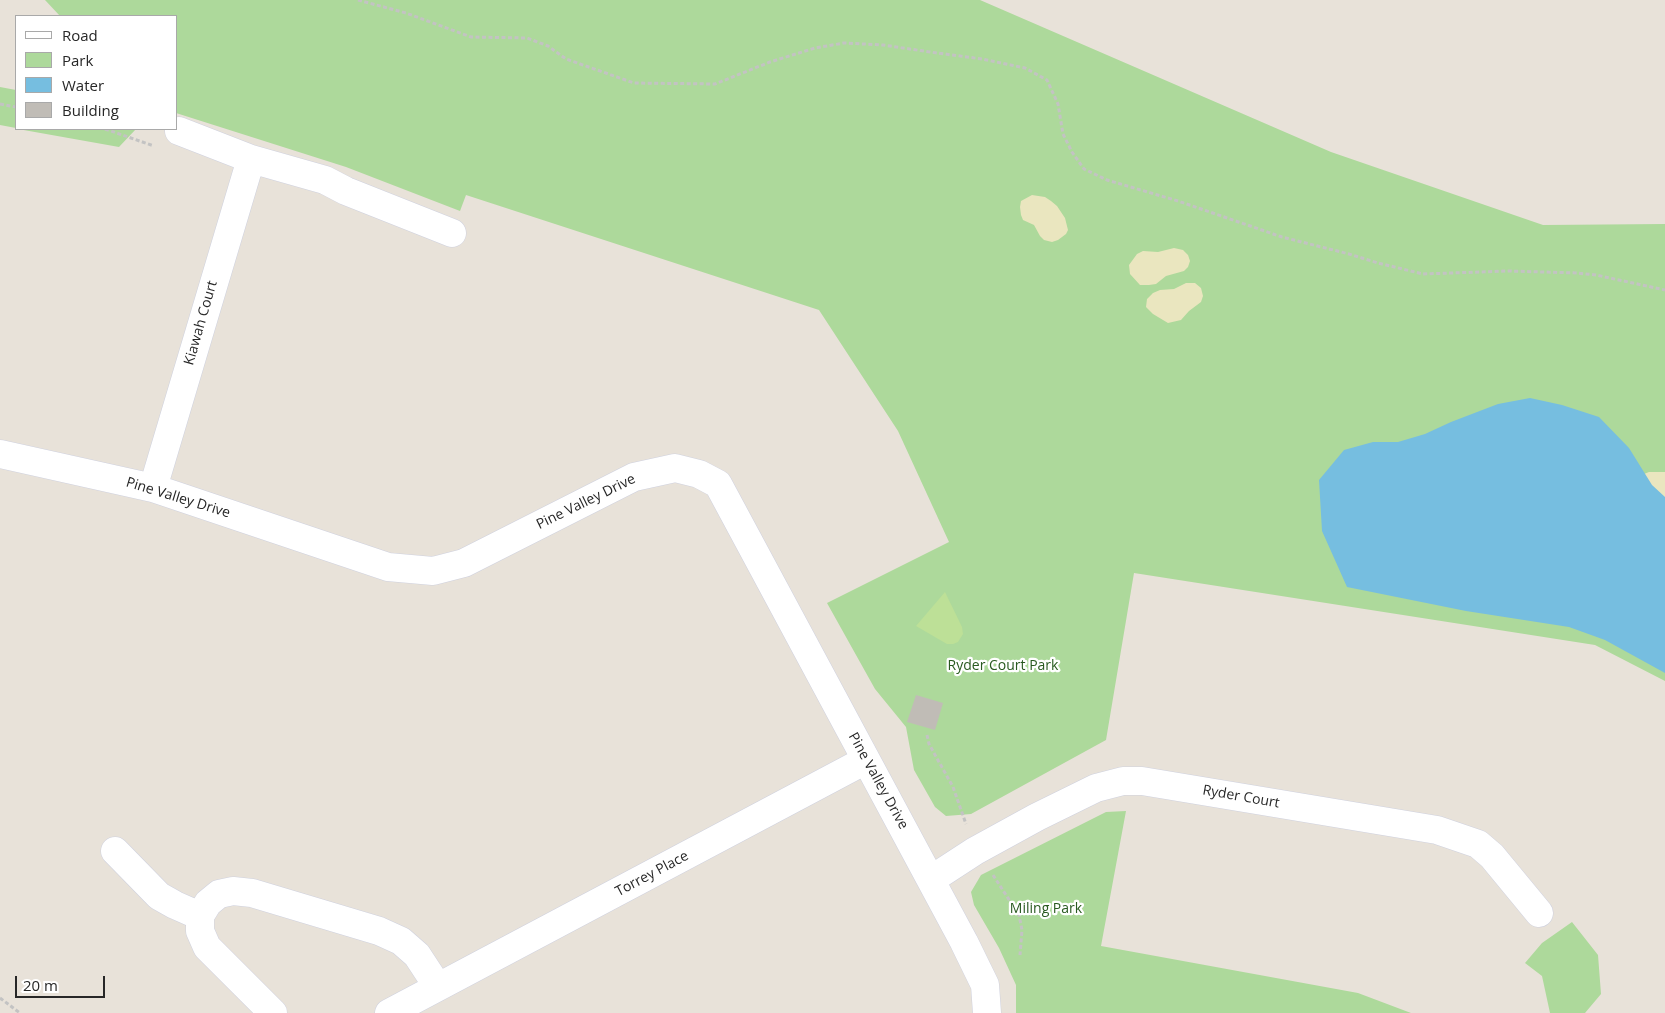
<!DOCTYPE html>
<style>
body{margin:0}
#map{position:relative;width:1665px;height:1013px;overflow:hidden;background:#e8e2d9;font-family:"Open Sans",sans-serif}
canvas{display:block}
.legend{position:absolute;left:15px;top:15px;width:162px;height:115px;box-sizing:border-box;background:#fff;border:1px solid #a9a9a9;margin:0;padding:6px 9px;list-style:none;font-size:15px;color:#272727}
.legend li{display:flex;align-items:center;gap:10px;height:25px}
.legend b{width:25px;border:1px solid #a9a9a9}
.scale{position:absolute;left:15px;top:976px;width:90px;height:22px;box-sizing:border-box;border:2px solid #272727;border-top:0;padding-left:6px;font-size:15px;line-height:18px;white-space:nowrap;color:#272727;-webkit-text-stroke:4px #fff;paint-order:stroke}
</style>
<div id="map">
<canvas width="1665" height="1013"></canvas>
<ul class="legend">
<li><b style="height:6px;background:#fff"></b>Road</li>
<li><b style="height:14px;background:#add99b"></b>Park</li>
<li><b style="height:14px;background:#76bee0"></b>Water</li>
<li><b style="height:14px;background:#c0bcb6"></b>Building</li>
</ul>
<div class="scale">20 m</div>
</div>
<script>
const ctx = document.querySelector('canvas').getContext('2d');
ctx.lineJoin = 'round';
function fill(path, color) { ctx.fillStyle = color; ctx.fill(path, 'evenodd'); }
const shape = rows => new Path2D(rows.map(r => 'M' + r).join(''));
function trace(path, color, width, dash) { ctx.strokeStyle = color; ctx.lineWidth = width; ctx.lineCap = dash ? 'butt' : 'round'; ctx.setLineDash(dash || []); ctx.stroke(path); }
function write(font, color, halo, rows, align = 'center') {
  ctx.font = font + ' "Open Sans",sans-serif'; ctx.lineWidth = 4.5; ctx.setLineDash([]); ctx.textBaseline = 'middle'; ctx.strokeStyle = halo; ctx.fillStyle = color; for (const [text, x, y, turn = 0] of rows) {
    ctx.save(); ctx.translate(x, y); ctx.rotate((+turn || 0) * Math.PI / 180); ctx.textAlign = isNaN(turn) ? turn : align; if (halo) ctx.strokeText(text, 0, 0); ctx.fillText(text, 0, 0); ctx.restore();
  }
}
fill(shape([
 [45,0,980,0,1331,152,1543,225,1665,224,1665,681,1595,645,1134,573,1106,740,971,814,946,816,935,807,914,770,906,727,875,689,827,603,949,542,898,431,819,310,466,195,460,211,346,167,176,113,176,16,60,16],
 [0,87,16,90,16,128,0,125],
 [18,129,136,129,119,147],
 [1126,811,1101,946,1358,993,1411,1013,1016,1013,1016,985,999,948,974,905,971,892,981,875,1106,812],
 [1572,922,1598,955,1601,994,1585,1013,1550,1013,1542,976,1525,963,1542,943]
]), '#add99b');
fill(shape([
 [1032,195,1045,197,1051,201,1057,206,1065,218,1068,230,1066,234,1058,240,1052,242,1044,240,1040,236,1034,225,1023,220,1021,215,1020,207,1021,201],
 [1174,248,1183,250,1188,255,1190,261,1188,267,1184,271,1166,276,1156,284,1149,285,1140,285,1130,274,1129,265,1137,254,1143,251,1158,252],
 [1186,283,1195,283,1201,288,1203,296,1201,302,1189,311,1181,320,1168,323,1153,314,1146,307,1147,299,1153,293,1160,290,1174,289],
 [1649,472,1665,472,1665,505,1639,476]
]), '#eae6bf');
fill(shape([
 [945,592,962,627,963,634,958,642,953,644,947,644,916,626]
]), '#bde097');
fill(shape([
 [1530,398,1562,405,1599,417,1629,448,1652,485,1665,497,1665,673,1605,640,1569,627,1466,611,1347,587,1322,531,1319,480,1344,450,1373,442,1398,442,1425,434,1451,422,1498,404]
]), '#76bee0');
fill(shape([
 [916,695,943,703,935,730,907,722]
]), '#c0bcb6');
const minor = shape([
 [179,131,251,159,325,180,346,191,452,233],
 [0,454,153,488,388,567,433,571,464,563,634,477,675,468,699,474,718,484,964,942,985,985,987,1013],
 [153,488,251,159],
 [115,851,159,896,175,905,200,916],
 [932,879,975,851,1037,817,1096,788,1123,781,1142,781,1437,830,1478,844,1492,856,1539,913],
 [273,1013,207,947,200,931,200,916,208,903,219,894,233,891,252,893,379,931,401,941,417,955,438,987],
 [389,1013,866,760]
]);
trace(minor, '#cfd1de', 29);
trace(shape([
 [358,0,406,13,471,37,527,38,548,46,566,59,634,83,715,84,770,62,815,48,844,43,883,45,930,52,982,59,1025,68,1047,80,1058,104,1063,134,1072,152,1084,169,1107,180,1178,201,1282,237,1349,254,1378,263,1423,274,1508,271,1577,273,1596,275,1665,290],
 [0,104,16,107],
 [105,129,154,146],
 [927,735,929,744,953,787,966,824],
 [993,875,1019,915,1022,930,1020,955],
 [0,998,20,1013]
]), '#c3c3c3', 3, [4, 2.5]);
trace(minor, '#fff', 28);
write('14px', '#272727', '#fff', [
 ["Kiawah Court",201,323,-74],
 ["Pine Valley Drive",178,498,17],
 ["Pine Valley Drive",586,502,-26],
 ["Pine Valley Drive",878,781,61],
 ["Ryder Court",1241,797,10],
 ["Torrey Place",652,874,-28]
]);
write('14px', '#295a20', '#fff', [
 ["Ryder Court Park",1003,666],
 ["Miling Park",1046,909]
]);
</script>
